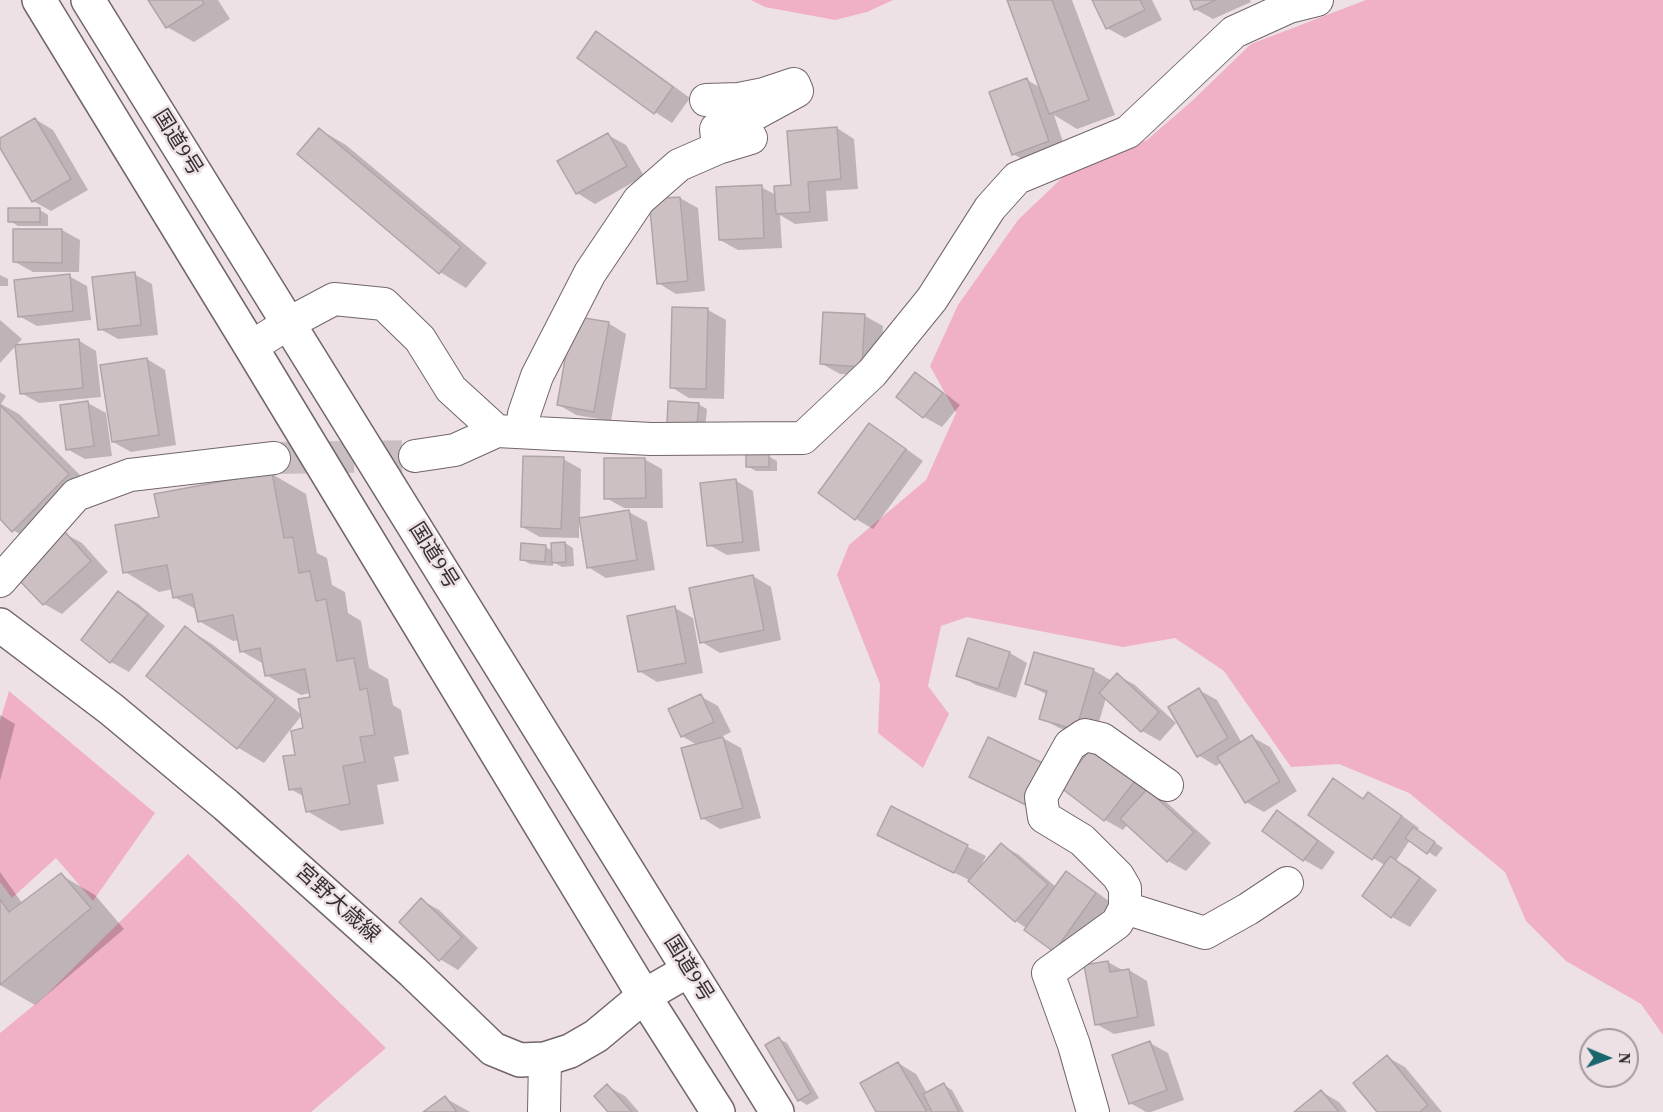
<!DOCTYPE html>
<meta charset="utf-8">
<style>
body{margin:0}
#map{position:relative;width:1663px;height:1112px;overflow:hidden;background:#eee1e5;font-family:"Source Serif 4",serif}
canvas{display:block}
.north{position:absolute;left:1579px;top:1028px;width:60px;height:60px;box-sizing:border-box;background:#eee1e5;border:2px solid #a49a9d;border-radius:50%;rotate:91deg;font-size:16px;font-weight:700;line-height:24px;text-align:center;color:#343031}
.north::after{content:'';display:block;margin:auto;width:21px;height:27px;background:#1a666f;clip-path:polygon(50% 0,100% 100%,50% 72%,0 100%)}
</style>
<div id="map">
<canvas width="1663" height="1112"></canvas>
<div class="north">N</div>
</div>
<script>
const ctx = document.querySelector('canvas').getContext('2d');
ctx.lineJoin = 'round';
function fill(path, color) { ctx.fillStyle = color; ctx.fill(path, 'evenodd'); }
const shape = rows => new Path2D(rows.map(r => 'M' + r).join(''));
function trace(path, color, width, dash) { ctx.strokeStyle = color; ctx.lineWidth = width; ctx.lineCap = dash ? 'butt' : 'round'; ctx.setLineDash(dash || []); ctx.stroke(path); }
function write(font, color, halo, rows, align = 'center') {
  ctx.font = font + ' "Source Serif 4","Noto Sans JP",serif'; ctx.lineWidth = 5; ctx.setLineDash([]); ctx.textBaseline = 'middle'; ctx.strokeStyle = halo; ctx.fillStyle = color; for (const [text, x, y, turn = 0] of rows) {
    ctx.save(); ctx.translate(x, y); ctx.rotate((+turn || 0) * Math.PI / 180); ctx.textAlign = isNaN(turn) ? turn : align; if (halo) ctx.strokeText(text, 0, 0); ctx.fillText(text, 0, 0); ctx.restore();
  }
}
fill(shape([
 [751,0,893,0,867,12,835,20,765,7],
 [1366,0,1663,0,1663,1035,1641,1004,1566,961,1526,921,1505,872,1409,793,1339,764,1291,767,1224,671,1175,638,1123,647,967,617,941,626,928,686,949,714,923,768,878,733,880,684,837,575,849,545,926,480,956,413,930,366,958,305,1018,220,1064,176,1147,140,1192,101,1251,44],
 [9,691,155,813,93,901,56,858,12,898,0,882,0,721],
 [188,854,386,1048,311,1112,0,1112,0,1033,45,996]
]), '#f0b0c6');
fill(shape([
 [150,0,218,0,230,19,194,42,167,27],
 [1008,0,1072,0,1115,115,1077,129,1054,115,1066,151,1031,164,1013,154,1027,80,1041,88],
 [1094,0,1152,0,1162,20,1125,38,1107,28],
 [1191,0,1250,0,1251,2,1213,19,1195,9],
 [596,33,614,43,690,98,672,123,655,112],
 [35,119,53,130,88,190,51,211,33,201,0,144,0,140],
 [837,128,854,139,858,189,826,191,828,221,795,224,780,215,782,248,738,250,720,240,761,187,776,195,793,187],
 [319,129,346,145,487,263,466,288,440,272],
 [608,135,626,145,644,176,595,204,577,193],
 [680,198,698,208,705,291,676,294,658,283],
 [40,210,48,215,48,226,18,226,10,221],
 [62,230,80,240,79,272,33,272,15,262],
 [134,274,152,284,158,335,118,339,100,329],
 [0,275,8,279,8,286,0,286],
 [69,276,87,286,91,320,37,326,19,316],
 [708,310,726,320,724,399,689,398,671,387],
 [824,313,865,316,883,326,880,376,840,374,822,364],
 [0,320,22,339,0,363],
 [608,323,626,334,611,421,576,415,559,405],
 [78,340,96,351,101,397,39,403,21,393],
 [147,359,165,370,176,445,131,452,113,442],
 [916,374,933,384,960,405,942,427,924,417],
 [0,392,6,396,1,404,19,414,95,490,40,546,13,530,0,517],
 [88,403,106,413,112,456,85,459,67,449],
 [698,404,707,409,705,429,668,422],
 [869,425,887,435,923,461,873,529,856,519],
 [768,456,777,461,777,471,756,471,747,466],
 [563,459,581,469,580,520,629,512,647,522,655,570,606,578,588,567,581,523,579,523,579,538,540,537,522,527],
 [644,459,662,469,663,508,624,508,606,498],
 [272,474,306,494,317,553,327,558,332,585,345,592,348,613,361,621,369,668,388,679,393,705,401,710,409,754,394,757,399,781,377,785,384,824,341,831,307,811,305,797,290,789,297,756,305,730,311,698,310,693,301,695,266,675,264,664,241,651,239,640,233,641,199,621,197,610,174,597,173,589,159,592,125,572,160,519],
 [735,480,753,491,760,551,727,555,709,545],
 [64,533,82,543,108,572,62,614,44,604,18,576],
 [565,543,573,548,574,566,562,567,553,562,553,566,530,564,521,559,546,547,553,551],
 [753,576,771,587,781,640,720,653,702,642],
 [119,593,137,603,165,626,129,672,111,662,83,639],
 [675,608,693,618,703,673,657,682,639,671],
 [186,628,212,644,302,715,264,763,237,747],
 [1010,653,1027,663,1016,698,976,685,958,675],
 [1093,670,1112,681,1117,675,1135,685,1176,723,1160,741,1142,731,1106,698,1094,739,1059,728,1041,718,1048,695,1026,684],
 [1199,690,1217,700,1242,743,1252,737,1270,747,1297,791,1264,812,1246,802,1222,762,1216,766,1198,755],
 [700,696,718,706,731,732,721,737,741,748,761,818,720,829,702,818,697,745,682,736],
 [0,715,15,724,0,781],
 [1092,749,1151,793,1165,801,1211,843,1186,871,1168,861,1128,824,1123,830,1105,820],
 [1334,780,1365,800,1368,794,1386,804,1419,828,1417,831,1443,848,1436,857,1410,840,1396,861,1409,868,1437,890,1410,927,1392,917,1364,896,1386,866,1373,858],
 [891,808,986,856,979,870,1002,845,1019,855,1056,887,1066,873,1084,883,1113,904,1073,961,1016,921,971,881,897,844],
 [1277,812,1295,822,1335,852,1322,870,1304,860,1264,830],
 [0,872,22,903,61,875,95,895,124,929,35,1005,0,985],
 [421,900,439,910,478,948,458,970,440,959],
 [1108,962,1124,971,1129,970,1147,981,1155,1026,1114,1034,1096,1024],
 [779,1039,787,1043,819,1098,807,1105,799,1100],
 [1150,1043,1168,1053,1184,1100,1151,1112,1146,1112,1130,1103],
 [1387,1057,1405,1067,1442,1112,1379,1112],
 [898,1063,916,1074,927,1093,944,1085,952,1090,964,1112,878,1112],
 [607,1086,625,1096,639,1112,610,1112],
 [1322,1092,1339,1102,1347,1112,1297,1112],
 [445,1098,470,1112,426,1112]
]), '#0003');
const building = shape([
 [148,0,202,0,204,4,166,28,148,0],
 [1007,0,1052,0,1089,100,1049,114,1007,0],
 [1092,0,1140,0,1145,10,1106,29,1092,0],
 [1190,0,1216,0,1194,10,1190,0],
 [596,31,673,87,654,114,577,58,596,31],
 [1027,78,1049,141,1012,155,989,92,1027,78],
 [35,118,71,179,32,202,0,148,0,138,35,118],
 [837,127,841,179,808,182,810,212,776,214,774,186,791,185,787,131,837,127],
 [319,128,461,247,439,274,297,154,319,128],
 [608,133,627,166,576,194,557,161,608,133],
 [762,185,764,238,719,240,716,187,762,185],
 [680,197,688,281,657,284,649,199,680,197],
 [8,208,40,208,40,222,8,222,8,208],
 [13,229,62,229,62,263,13,262,13,229],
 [135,272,141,325,98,330,92,277,135,272],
 [70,274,73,311,18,317,14,280,70,274],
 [672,307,708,308,706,389,670,388,672,307],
 [823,312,865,314,862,367,820,364,823,312],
 [578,317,609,322,594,412,557,405,570,331,578,317],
 [79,339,83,388,20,394,15,345,79,339],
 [147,358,159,435,112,442,100,365,147,358],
 [915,372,943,393,923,418,896,397,915,372],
 [88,401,94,446,66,450,60,405,88,401],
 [668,401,699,403,697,425,667,423,668,401],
 [0,405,69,474,12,532,0,519,0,405],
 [869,423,906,449,855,520,818,493,869,423],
 [746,454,769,454,769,467,746,467,746,454],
 [523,456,564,457,561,529,521,527,523,456],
 [604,458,645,458,646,498,604,499,604,458],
 [272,472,284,538,293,537,299,573,310,571,316,601,326,599,337,661,354,658,360,690,367,688,375,735,360,737,365,762,343,766,350,804,306,812,301,788,289,790,283,756,295,755,291,731,303,728,298,699,310,697,305,669,265,676,260,648,240,652,233,615,198,622,192,594,173,598,167,565,123,573,115,525,159,517,154,494,272,472],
 [736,479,743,542,707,546,700,483,736,479],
 [629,510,637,560,587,568,579,518,629,510],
 [64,531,91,561,43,605,15,576,64,531],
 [565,542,566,562,552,563,551,543,565,542],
 [521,543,546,545,545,562,520,560,521,543],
 [753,575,764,630,700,643,689,588,753,575],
 [118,591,148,614,110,663,81,640,118,591],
 [675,606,686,663,638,672,627,616,675,606],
 [185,626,276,699,237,749,146,676,185,626],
 [968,638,1010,652,998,689,956,676,968,638],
 [1034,652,1094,669,1076,730,1039,719,1047,691,1025,684,1034,652],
 [1117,673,1159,712,1141,732,1099,693,1117,673],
 [1199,688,1228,738,1197,757,1168,707,1199,688],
 [701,694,714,722,681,737,668,709,701,694],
 [1252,735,1280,781,1245,803,1217,757,1252,735],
 [723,737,743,808,701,819,681,748,723,737],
 [988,737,1045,764,1026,805,969,777,988,737],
 [1092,747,1135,781,1104,821,1060,787,1092,747],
 [1333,778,1363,799,1368,792,1402,816,1372,860,1308,815,1333,778],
 [1147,789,1194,832,1167,862,1120,819,1147,789],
 [891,806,968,845,954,873,877,835,891,806],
 [1277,810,1318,841,1303,861,1262,831,1277,810],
 [1413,827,1435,842,1427,854,1405,838,1413,827],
 [1001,843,1048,884,1015,922,968,881,1001,843],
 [1390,856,1420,878,1391,918,1362,896,1390,856],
 [1066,871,1096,893,1054,952,1024,930,1066,871],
 [61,873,91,908,0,985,0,899,9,912,61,873],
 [421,898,462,937,439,961,399,922,421,898],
 [1108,961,1110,972,1129,969,1138,1017,1095,1025,1084,965,1108,961],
 [779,1037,811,1093,798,1101,765,1045,779,1037],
 [1150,1041,1167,1090,1129,1104,1112,1055,1150,1041],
 [1387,1055,1428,1105,1420,1112,1377,1112,1353,1083,1387,1055],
 [898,1062,927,1112,876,1112,860,1083,898,1062],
 [944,1083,959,1112,932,1112,923,1094,944,1083],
 [607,1084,632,1112,608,1112,594,1096,607,1084],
 [1321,1090,1339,1112,1294,1112,1321,1090],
 [445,1096,457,1112,423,1112,445,1096]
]);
fill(building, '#ccc0c3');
trace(building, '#b0a4a8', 1.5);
trace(shape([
 [274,458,415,456]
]), '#c9bec1', 32, [32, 16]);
const minor = shape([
 [706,100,739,99,764,94,794,84,797,91,753,115,716,129,717,138],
 [251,347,289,323,334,299,384,304,420,339,451,389,497,431],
 [522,432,524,414,537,376,590,273,639,200,679,165,718,148,751,138],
 [415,456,455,450,497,431,651,439,803,438,872,373,932,299,990,208,1017,178,1128,132,1234,32,1289,7,1317,0],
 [0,581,76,495,130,475,274,458],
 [1125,908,1125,888,1118,876,1082,840,1044,817,1041,797,1070,745,1085,735,1102,739,1167,785],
 [544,1112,545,1059],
 [1093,1112,1074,1045,1048,973,1117,923,1125,908,1205,933,1248,909,1287,883]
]);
const major = shape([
 [0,625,111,709,226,805,413,972,493,1049,520,1060,545,1059,570,1051,596,1036,644,996,689,970]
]);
const highway = shape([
 [39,0,251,347,644,996,718,1112],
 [88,0,777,1112]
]);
trace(minor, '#716669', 34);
trace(major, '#716669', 36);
trace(highway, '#716669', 36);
trace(minor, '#fff', 32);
trace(major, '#fff', 33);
trace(highway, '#fff', 33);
write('21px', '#343031', '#eee1e5', [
 ["国道9号",177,143,58],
 ["国道9号",433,556,58],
 ["宮野大歳線",337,904,42],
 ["国道9号",688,969,58]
]);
</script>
